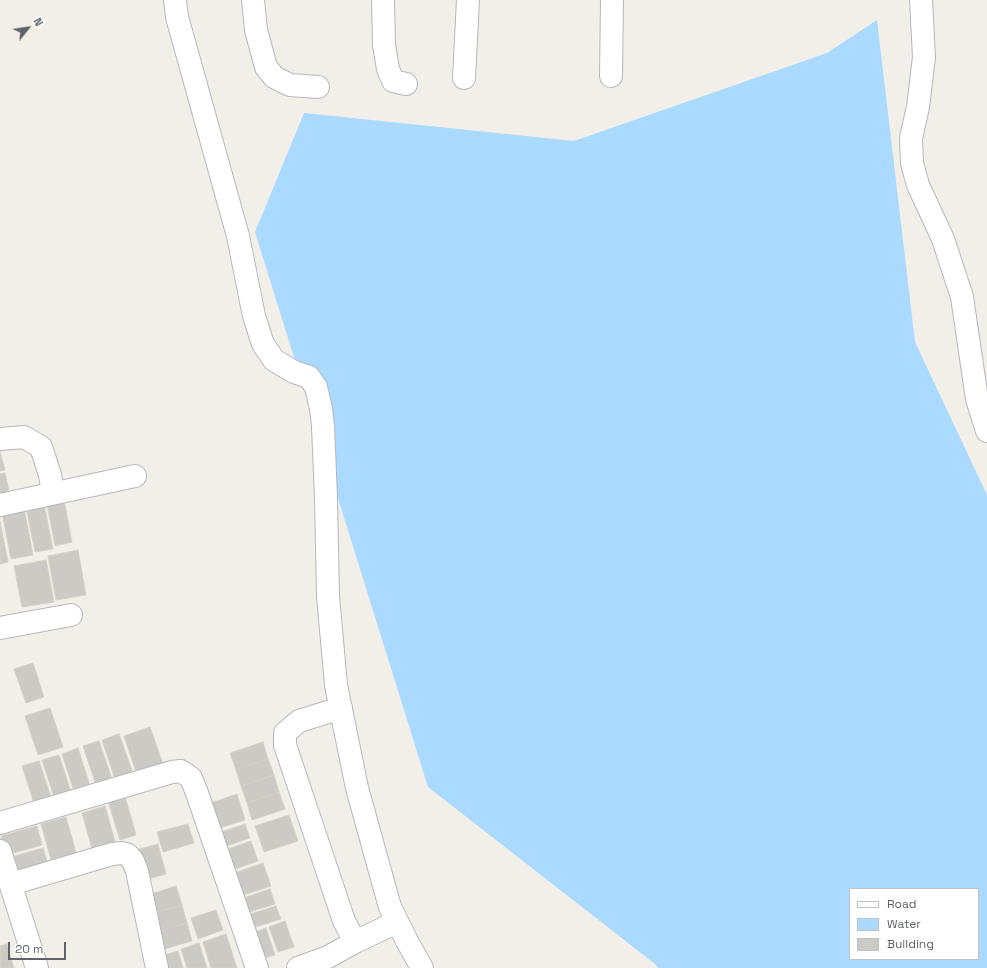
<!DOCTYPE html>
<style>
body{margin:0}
#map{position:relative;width:987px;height:968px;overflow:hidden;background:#f1efe8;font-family:"Space Grotesk",sans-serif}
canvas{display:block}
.legend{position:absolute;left:849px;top:888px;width:130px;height:72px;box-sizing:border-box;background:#fff;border:1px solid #bfc1c3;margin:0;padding:5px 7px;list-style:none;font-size:12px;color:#5f6368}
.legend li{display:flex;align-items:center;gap:8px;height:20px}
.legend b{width:20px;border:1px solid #bfc1c3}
.north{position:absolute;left:8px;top:8px;width:40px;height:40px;-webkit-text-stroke:3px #fff;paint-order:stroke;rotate:60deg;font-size:11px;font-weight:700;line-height:16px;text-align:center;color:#5f6368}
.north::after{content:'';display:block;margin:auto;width:14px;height:18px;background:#5f6368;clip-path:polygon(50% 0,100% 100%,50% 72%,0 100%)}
.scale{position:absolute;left:8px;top:942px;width:58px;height:18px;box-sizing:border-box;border:2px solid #5f6368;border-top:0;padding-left:5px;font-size:12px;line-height:14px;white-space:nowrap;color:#5f6368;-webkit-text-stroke:3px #fff;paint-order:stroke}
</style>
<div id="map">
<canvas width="987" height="968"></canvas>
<ul class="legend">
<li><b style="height:5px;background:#fff"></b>Road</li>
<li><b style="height:11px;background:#aadaff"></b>Water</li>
<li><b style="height:11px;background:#cccac5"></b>Building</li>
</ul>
<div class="north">N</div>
<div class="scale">20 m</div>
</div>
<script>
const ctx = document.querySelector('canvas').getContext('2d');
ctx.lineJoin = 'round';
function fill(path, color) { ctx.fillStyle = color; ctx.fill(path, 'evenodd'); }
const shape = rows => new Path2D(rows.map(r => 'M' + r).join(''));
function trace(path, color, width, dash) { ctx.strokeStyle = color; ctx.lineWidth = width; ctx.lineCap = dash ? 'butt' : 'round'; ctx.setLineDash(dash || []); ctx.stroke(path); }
fill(shape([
 [877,20,915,342,987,495,987,968,658,968,655,964,428,787,255,232,304,113,574,141,827,53],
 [850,889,978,889,978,959,850,959]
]), '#aadaff');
const building = shape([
 [0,452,5,470,0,471,0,452],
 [5,473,9,492,0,494,0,474,5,473],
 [64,500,72,542,55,546,47,504,64,500],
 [44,504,53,549,35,552,26,507,44,504],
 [24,508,33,555,11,559,2,512,24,508],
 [0,522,8,562,0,564,0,522],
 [78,550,86,595,56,600,48,556,78,550],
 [46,560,54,602,22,607,14,566,46,560],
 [33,663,44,697,26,703,14,669,33,663],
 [50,708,63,747,38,755,25,716,50,708],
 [150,727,164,767,137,775,124,736,150,727],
 [119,734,134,776,116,782,102,740,119,734],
 [99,741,113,782,97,788,83,746,99,741],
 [263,742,268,759,236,770,230,753,263,742],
 [78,748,90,786,74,791,62,754,78,748],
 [59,755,72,795,55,800,42,760,59,755],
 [268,759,274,775,241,786,236,770,268,759],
 [39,761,52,800,35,806,22,766,39,761],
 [274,775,279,792,247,803,241,786,274,775],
 [279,792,285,809,252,820,247,803,279,792],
 [237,794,245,820,213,830,205,805,237,794],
 [125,796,136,835,120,840,108,801,125,796],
 [105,806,115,842,92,849,82,813,105,806],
 [289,815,298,841,264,852,255,826,289,815],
 [66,817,77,856,52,863,41,824,66,817],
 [188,824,194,843,163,852,157,832,188,824],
 [245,824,250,838,220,848,215,834,245,824],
 [37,826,42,845,6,855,1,836,37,826],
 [251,841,258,861,229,871,222,851,251,841],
 [158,844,166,874,141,881,132,851,158,844],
 [43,848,49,868,14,878,8,858,43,848],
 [263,863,271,886,237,897,229,875,263,863],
 [176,886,182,905,150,914,145,896,176,886],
 [270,889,275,904,243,914,238,900,270,889],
 [182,905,187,923,156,932,150,914,182,905],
 [276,906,281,919,249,929,245,916,276,906],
 [216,910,223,930,198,939,191,918,216,910],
 [285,921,294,947,278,952,269,927,285,921],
 [187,923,192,941,161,950,156,932,187,923],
 [266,928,275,955,257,960,249,934,266,928],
 [226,934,237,968,211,968,203,942,226,934],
 [199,943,207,968,187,968,181,949,199,943],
 [7,944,14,968,0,968,0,946,7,944],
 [178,951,183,968,160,968,157,957,178,951]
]);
fill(building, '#cccac5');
trace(building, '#d6d1c6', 1);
const minor = shape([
 [175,0,177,17,238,236,254,316,263,344,274,360,294,372,309,377,316,387,321,409,323,426,326,498,328,596,336,685,357,788,390,907,407,941,422,968],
 [253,0,256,30,266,67,274,77,290,85,318,87],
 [383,0,384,45,388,69,393,81,406,84],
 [921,0,924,57,918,107,911,138,912,163,918,185,943,239,962,297,977,399,987,431],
 [611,76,612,0],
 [464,78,468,0],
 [0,439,24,437,41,447,50,475,53,493],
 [0,505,135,476],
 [0,628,71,615],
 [341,708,299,721,285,733,285,745,344,921,355,942],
 [0,823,172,772,181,771,191,778,197,793,257,968],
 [0,851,37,968],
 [11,884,112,854,122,853,128,855,133,861,137,871,157,968],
 [298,968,328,957,355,942,397,922]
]);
trace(minor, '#b5b8bc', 24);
trace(minor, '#fff', 22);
</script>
